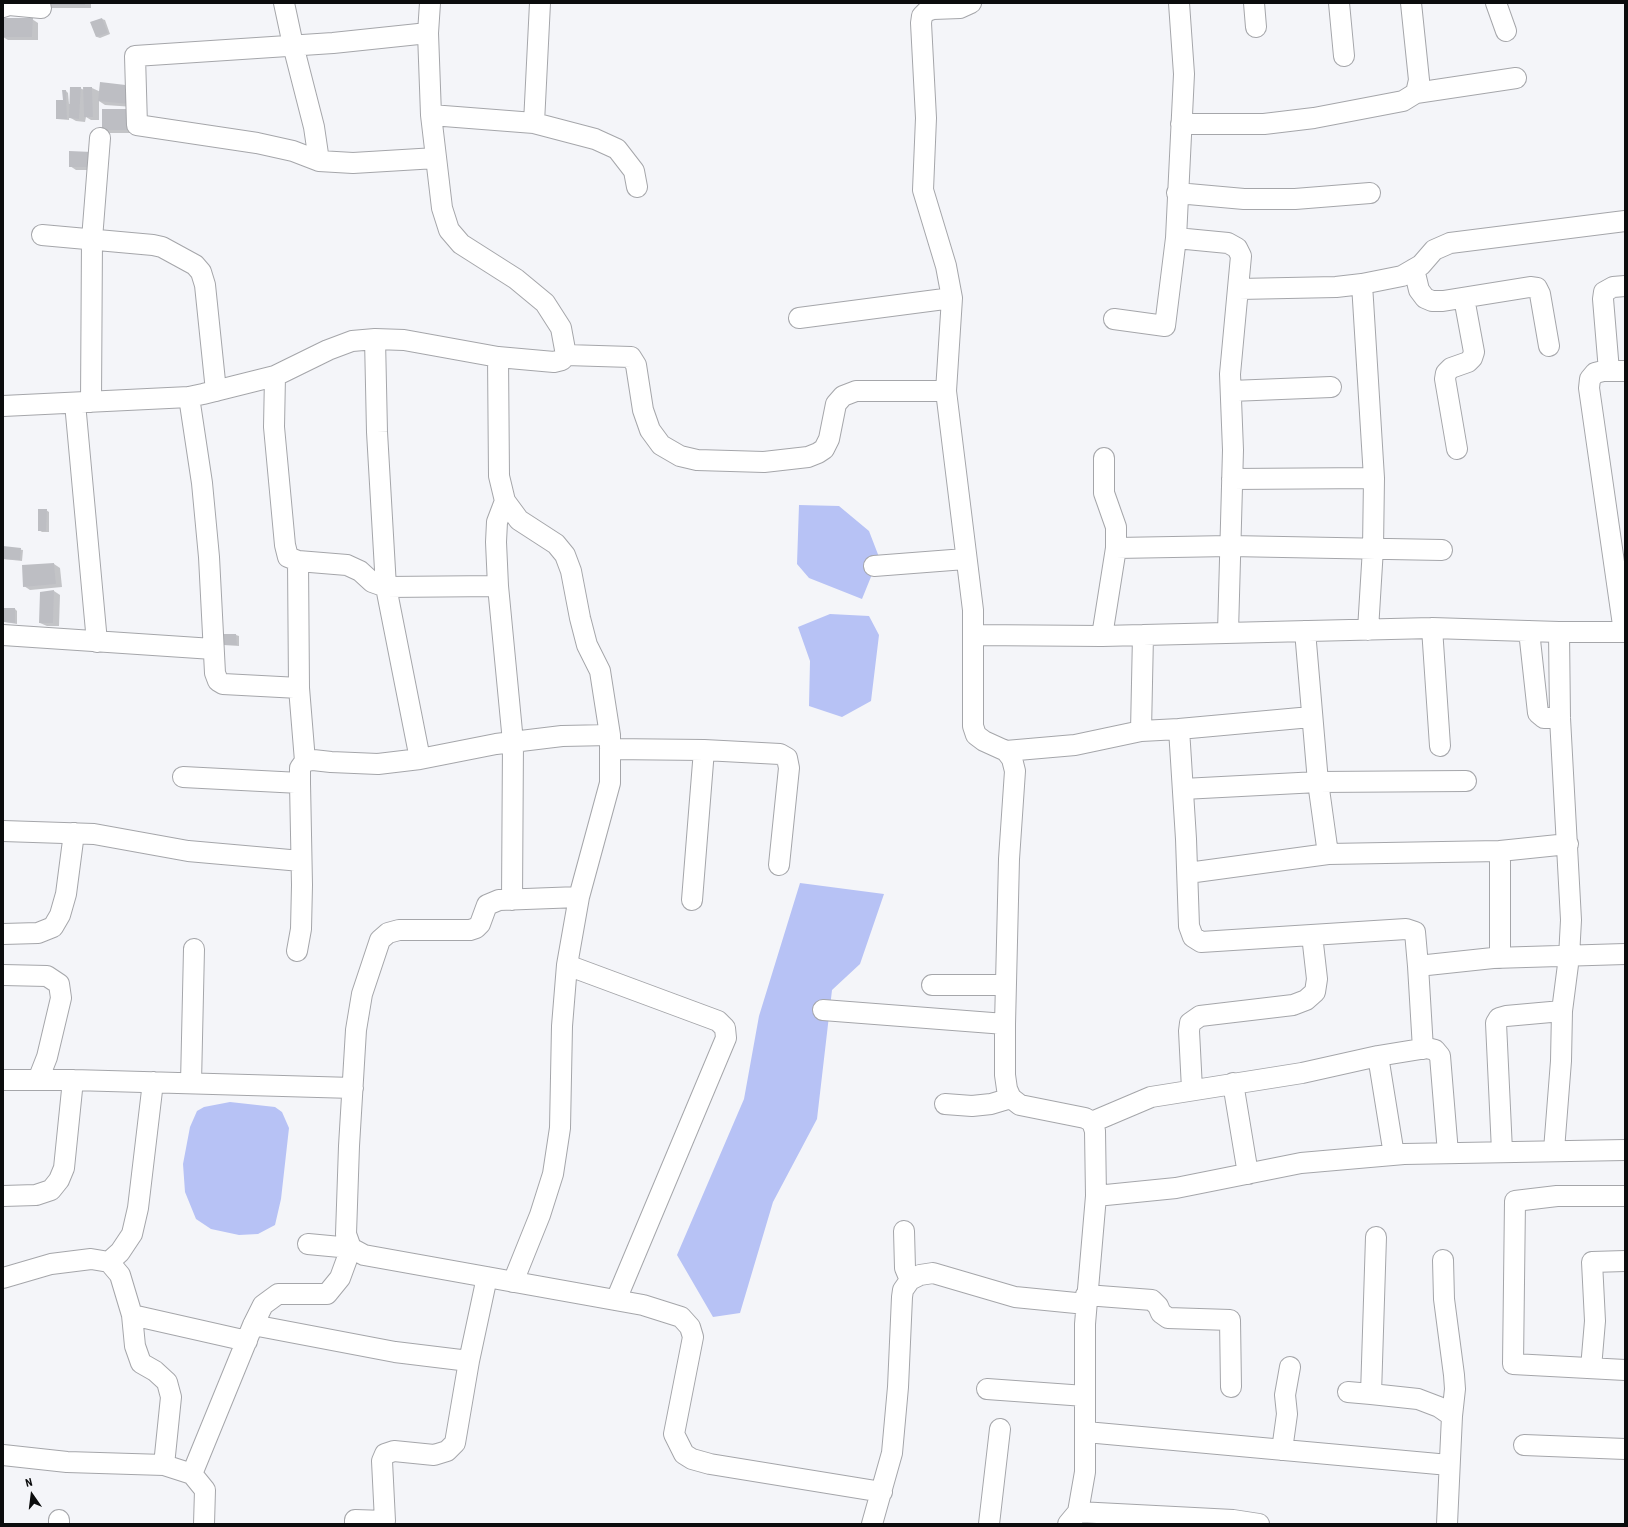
<!DOCTYPE html>
<style>
body{margin:0}
#map{position:relative;width:1628px;height:1527px;overflow:hidden;background:#f4f5f9;font-family:"Roboto Condensed",sans-serif}
canvas{display:block}
.frame{position:absolute;inset:0;border:4px solid #0b0c0d;pointer-events:none}
.north{position:absolute;left:12px;top:1475px;width:40px;height:40px;-webkit-text-stroke:3px #f4f5f9;paint-order:stroke;rotate:346deg;font-size:11px;font-weight:700;line-height:16px;text-align:center;color:#0b0c0d}
.north::after{content:'';display:block;margin:auto;width:14px;height:18px;background:#0b0c0d;clip-path:polygon(50% 0,100% 100%,50% 72%,0 100%)}
</style>
<div id="map">
<canvas width="1628" height="1527"></canvas>
<div class="frame"></div>
<div class="north">N</div>
</div>
<script>
const ctx = document.querySelector('canvas').getContext('2d');
ctx.lineJoin = 'round';
function fill(path, color) { ctx.fillStyle = color; ctx.fill(path, 'evenodd'); }
const shape = rows => new Path2D(rows.map(r => 'M' + r).join(''));
function trace(path, color, width, dash) { ctx.strokeStyle = color; ctx.lineWidth = width; ctx.lineCap = dash ? 'butt' : 'round'; ctx.setLineDash(dash || []); ctx.stroke(path); }
fill(shape([
 [799,505,839,506,869,531,879,557,862,599,809,578,797,564],
 [830,614,869,616,879,635,871,701,842,717,809,706,810,661,798,627],
 [800,883,884,894,860,964,832,990,817,1119,773,1202,740,1313,713,1317,677,1255,744,1099,759,1016],
 [230,1102,275,1107,282,1112,289,1128,281,1199,275,1225,258,1234,239,1235,211,1229,196,1219,185,1192,183,1164,190,1127,197,1111,204,1107]
]), '#b7c2f5');
fill(shape([
 [37,3,91,3,91,8,43,8],
 [3,19,32,19,38,23,38,40,8,40,3,37],
 [102,19,105,20,110,34,100,38,97,37,92,23],
 [80,88,84,90,84,88,92,88,134,107,105,105,99,101,99,120,91,120,86,117,85,122,76,121,69,117,69,120,57,119,66,91,68,93,69,104,70,104],
 [103,110,138,133,109,133,103,129],
 [92,153,98,170,76,170,70,166],
 [46,510,49,512,49,532,42,532,39,530],
 [3,547,23,550,22,561,3,559],
 [54,564,60,568,62,587,30,590,24,586],
 [54,591,60,595,59,626,47,626,40,623],
 [15,609,17,611,17,624,5,622],
 [223,635,236,635,239,636,239,646,223,645]
]), '#0003');
fill(shape([
 [36,3,85,3,85,5,36,5],
 [3,18,33,18,32,37,3,37],
 [102,18,108,33,96,37,90,22],
 [100,82,134,86,128,104,98,101],
 [70,87,81,87,79,119,69,118],
 [83,87,92,87,93,117,84,117],
 [62,90,66,90,67,119,56,119,56,100,63,100],
 [102,109,132,109,132,130,102,130],
 [69,151,92,152,92,167,69,167],
 [38,509,47,509,46,531,38,531],
 [3,546,21,548,20,560,3,559],
 [54,563,56,584,23,587,22,565],
 [54,590,53,623,39,623,40,592],
 [3,608,15,608,15,623,4,622],
 [222,634,236,634,237,645,222,645]
]), '#bdbec3');
const minor = shape([
 [284,3,293,45,314,127,319,161],
 [971,3,960,8,933,9,927,11,922,16,921,23,926,118,923,190,946,266,952,298,946,391,973,610,973,726,976,735,984,741,1006,751,1012,759,1015,771,1009,859,1005,1024,1005,1075,1007,1089,1011,1098,1020,1105,1085,1118,1092,1122,1095,1131,1096,1196,1085,1324,1085,1472,1078,1512,1068,1524],
 [1254,3,1256,27],
 [1339,3,1344,56],
 [1496,3,1506,31],
 [3,7,9,5,41,8],
 [428,33,333,43,135,56,137,125,257,143,293,151,319,161,353,163,436,158],
 [1416,93,1516,78],
 [431,115,534,123,595,139,617,149,634,171,637,187],
 [534,123,540,3],
 [1181,124,1264,124,1314,118,1403,101,1416,93,1419,80,1411,3],
 [1177,193,1244,199,1295,199,1370,193],
 [42,235,153,245,162,247,195,265,201,272,205,285,216,391],
 [1176,238,1228,243,1237,248,1241,256,1230,374,1233,450,1228,632],
 [1414,269,1419,290,1425,298,1432,301,1443,301,1530,287,1537,288,1540,294,1549,346],
 [1239,289,1336,287,1362,284,1402,276,1421,265,1434,250,1450,243,1625,221],
 [799,318,952,298],
 [1114,319,1165,326,1176,238,1184,74,1179,3],
 [375,339,377,432,386,587,420,759],
 [566,355,631,357,636,365,643,410,650,430,661,445,680,456,697,460,764,462,808,457,818,453,824,449,829,439,836,404,843,396,856,391,946,391],
 [498,357,499,476,505,501,519,520,556,544,565,555,571,571,580,618,587,645,600,671,610,735,610,748],
 [1609,371,1603,299,1604,292,1613,287,1625,286],
 [275,376,274,427,285,545,288,557,298,561,347,565,360,571,372,582,386,587,498,586,513,742,512,900],
 [1231,391,1331,387],
 [189,397,202,483,209,557,215,673,218,681,223,684,299,688],
 [91,402,92,239,100,138],
 [75,403,97,642],
 [3,406,189,397,203,394,275,376,328,350,352,341,375,339,404,340,498,357,554,362,562,360,566,355,561,328,545,303,516,279,461,244,449,230,442,208,431,115,428,33,430,3],
 [1457,449,1445,379,1446,373,1451,368,1468,362,1472,358,1474,352,1464,298],
 [1232,479,1374,478,1362,284],
 [1116,548,1230,546,1442,550],
 [298,561,299,688,305,761],
 [874,566,965,559],
 [498,586,496,542,497,522,505,501],
 [1432,628,1440,746],
 [1368,630,1373,548,1374,478],
 [1305,631,1318,782,1328,854],
 [1529,631,1538,713,1544,718,1560,718],
 [1559,632,1624,632,1589,388,1590,379,1595,373,1603,371,1625,371],
 [3,635,213,649],
 [973,635,1102,636,1432,628,1559,632,1560,718,1571,920,1569,957,1562,1011,1561,1061,1554,1150],
 [1102,636,1116,548,1116,527,1104,493,1104,458],
 [1179,729,1311,717],
 [1141,731,1143,635],
 [704,750,780,754,787,758,789,768,779,865],
 [1006,751,1075,745,1141,731,1179,729,1186,839,1189,926,1193,937,1201,942,1406,929,1415,932,1418,966,1493,958,1625,954],
 [183,777,300,783,300,768,305,761,313,760,331,762,378,764,420,759,496,744,562,736,610,735],
 [1183,789,1318,782,1466,781],
 [3,831,94,834,188,851,301,861],
 [1500,851,1568,844],
 [1188,873,1328,854,1500,851,1500,958],
 [579,897,499,900,487,905,480,924,476,928,470,930,399,930,388,933,380,940,362,994,356,1030,349,1146,346,1234,351,1248,364,1255,643,1305,681,1317,690,1327,693,1337,674,1434,684,1454,692,1459,710,1464,882,1492],
 [3,934,38,933,53,927,60,915,66,894,74,833],
 [297,951,301,929,302,885,300,783],
 [567,965,579,897,610,783,610,749,704,750,692,900],
 [1418,966,1423,1049],
 [3,975,47,976,59,984,61,998,47,1057,38,1080,3,1080],
 [932,985,1006,985],
 [823,1010,1005,1024],
 [1378,1056,1427,1048,1435,1050,1440,1056,1448,1153],
 [73,1080,353,1088],
 [191,1083,194,949],
 [1233,1083,1248,1174],
 [1192,1089,1189,1031,1190,1023,1200,1016,1293,1005,1306,1000,1315,992,1317,979,1312,935],
 [945,1104,972,1106,991,1104,1011,1098],
 [1092,1122,1151,1097,1302,1073,1378,1056,1394,1155],
 [1502,1151,1496,1023,1499,1018,1506,1016,1562,1011],
 [3,1196,36,1195,51,1190,59,1180,64,1168,73,1080,38,1080],
 [1096,1196,1176,1188,1301,1163,1404,1154,1625,1150],
 [1625,1196,1557,1196,1515,1201,1513,1364,1625,1370],
 [904,1231,905,1268,910,1280],
 [1376,1237,1371,1394,1418,1399,1439,1407,1452,1416,1447,1524],
 [1443,1260,1444,1299,1454,1375,1455,1389,1452,1416],
 [109,1262,120,1252,132,1234,138,1208,153,1082],
 [3,1278,51,1264,91,1259,109,1262,120,1275,132,1315,135,1346,141,1363,155,1371,167,1382,171,1397,164,1465,192,1474,205,1490,204,1524],
 [513,1282,540,1215,553,1174,560,1128,562,1026,567,965,718,1021,725,1028,726,1038,616,1300],
 [1086,1295,1152,1300,1158,1306,1161,1313,1168,1318,1230,1320,1231,1387],
 [132,1315,247,1341],
 [253,1325,395,1352,469,1361],
 [1591,1368,1595,1321,1592,1262,1625,1261],
 [987,1389,1085,1396],
 [1348,1392,1371,1394],
 [1086,1432,1449,1465],
 [1524,1445,1625,1449],
 [1282,1450,1287,1414,1285,1395,1290,1367],
 [3,1455,67,1462,164,1465],
 [192,1474,253,1325,263,1305,278,1294,327,1294,340,1278,351,1248,308,1244],
 [1078,1512,1233,1520,1259,1524],
 [59,1524,59,1520],
 [355,1524,355,1520,385,1521,382,1461,385,1454,394,1451,434,1455,447,1451,455,1443,469,1361,487,1277],
 [872,1524,892,1453,898,1387,902,1297,903,1290,910,1280,920,1275,933,1273,1015,1297,1086,1304],
 [989,1524,1000,1429]
]);
trace(minor, '#a5a6aa', 22);
trace(minor, '#fff', 20);
</script>
